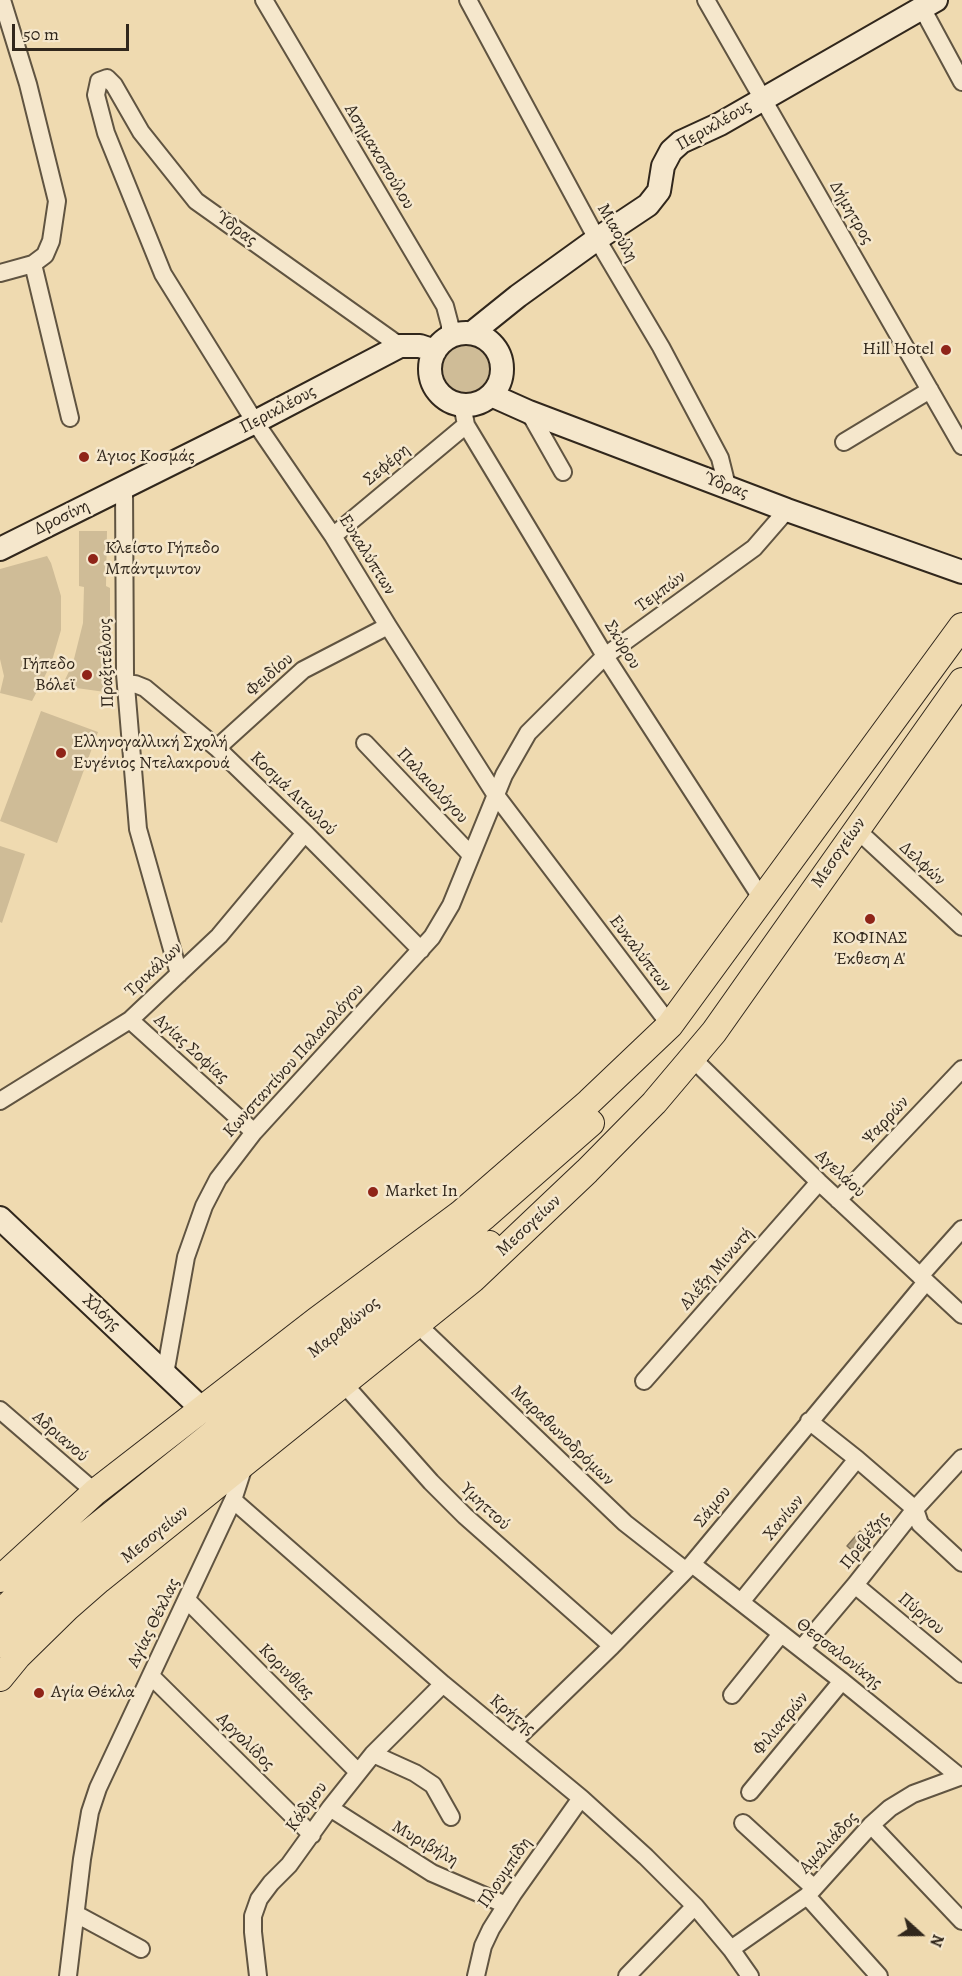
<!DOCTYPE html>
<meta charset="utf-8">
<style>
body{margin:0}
#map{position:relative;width:962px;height:1976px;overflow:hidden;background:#efdab0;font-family:Alegreya,serif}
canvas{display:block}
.north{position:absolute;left:890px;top:1904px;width:60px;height:60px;-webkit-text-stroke:4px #f5e7cc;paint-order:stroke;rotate:111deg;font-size:16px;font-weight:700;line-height:24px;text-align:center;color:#31271c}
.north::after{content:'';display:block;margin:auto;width:21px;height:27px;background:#31271c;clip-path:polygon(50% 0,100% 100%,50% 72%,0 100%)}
.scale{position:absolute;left:12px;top:24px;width:117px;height:27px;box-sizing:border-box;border:3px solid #31271c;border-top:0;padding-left:8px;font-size:18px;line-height:21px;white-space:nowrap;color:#31271c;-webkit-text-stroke:4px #f5e7cc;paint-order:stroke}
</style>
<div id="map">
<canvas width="962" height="1976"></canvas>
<div class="north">N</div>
<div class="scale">50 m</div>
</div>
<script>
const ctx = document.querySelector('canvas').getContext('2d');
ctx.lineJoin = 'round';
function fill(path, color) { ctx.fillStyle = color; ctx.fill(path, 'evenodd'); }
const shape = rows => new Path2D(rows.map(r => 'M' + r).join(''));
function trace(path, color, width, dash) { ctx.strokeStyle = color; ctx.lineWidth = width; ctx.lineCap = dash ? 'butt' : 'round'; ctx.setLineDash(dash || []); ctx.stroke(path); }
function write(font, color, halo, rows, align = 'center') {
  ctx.font = font + ' Alegreya,serif'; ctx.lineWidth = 5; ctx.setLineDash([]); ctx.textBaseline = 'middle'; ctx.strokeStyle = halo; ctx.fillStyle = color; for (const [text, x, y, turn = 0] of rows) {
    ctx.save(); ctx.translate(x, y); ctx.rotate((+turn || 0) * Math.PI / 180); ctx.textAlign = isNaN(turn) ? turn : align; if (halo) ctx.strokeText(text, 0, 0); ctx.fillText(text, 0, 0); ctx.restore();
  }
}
fill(shape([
 '439 369a28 28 0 1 1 56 0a28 28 0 1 1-56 0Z',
 [79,531,107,531,106,586,110,588,110,638,105,692,62,686,73,663,83,623,84,587,79,586],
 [47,556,51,563,61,596,61,630,51,664,32,701,0,693,4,676,0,659,0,569],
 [41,711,98,732,57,843,0,821],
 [0,846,25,854,2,923,0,922]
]), '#cfbc97');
const water = shape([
 [860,1531,868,1538,855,1553,847,1546,860,1531]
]);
fill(water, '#ae9d7e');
trace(water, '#7c6e57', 1.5);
const street = shape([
 [2,0,28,84,57,201,51,241,45,255,33,264],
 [264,0,445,306,450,325,450,336],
 [468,0,597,239,661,347,720,458,727,486],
 [706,0,962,446],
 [922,8,962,82],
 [0,273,33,264,70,418],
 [400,346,196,201,141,132,114,85,107,78,99,81,96,95,106,133,163,274,255,422,333,536,388,626,495,794,670,1025],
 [462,404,466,425,605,656,762,899],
 [529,412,563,472],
 [844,442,930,390],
 [124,488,125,674,138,829,179,974],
 [333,536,466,425],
 [126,684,135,684,145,688,217,748,305,833,421,950],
 [365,743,471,855],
 [217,748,303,670,388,626],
 [856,829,962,927],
 [130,1020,254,1132],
 [693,1059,819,1182,962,1315],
 [0,1101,130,1020,219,936,305,833],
 [838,1200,962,1069],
 [920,1276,962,1229],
 [418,1325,625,1523,685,1570],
 [165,1374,186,1257,204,1206,218,1179,254,1132,432,937,451,905,504,775,528,733,605,656,754,548,787,510],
 [644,1381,819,1182],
 [344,1384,431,1482,465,1516,612,1646],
 [0,1410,95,1492],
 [809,1421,857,1459,915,1509,920,1524,962,1563],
 [233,1500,443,1684,581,1798,646,1857,695,1906,731,1949,750,1976],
 [692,1564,842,1681,960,1777],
 [855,1585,962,1674],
 [187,1600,358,1772],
 [741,1602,857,1459],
 [801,1649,855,1585,915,1509,962,1458],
 [151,1676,312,1835],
 [732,1695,781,1634],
 [514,1741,612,1646,692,1564,926,1282],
 [373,1754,415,1773,433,1785,451,1817],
 [750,1792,842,1681],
 [330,1808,432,1873,506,1905],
 [743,1823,814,1888],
 [871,1825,962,1921],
 [807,1896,879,1976],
 [76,1914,141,1949],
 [731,1949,807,1896,871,1825,890,1808,913,1794,962,1776],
 [68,1976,82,1859,90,1812,98,1788,233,1500,245,1463],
 [258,1976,253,1932,253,1916,259,1899,271,1883,289,1865,330,1808,373,1754,443,1684],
 [476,1976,483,1946,491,1929,513,1894,581,1798],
 [627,1976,695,1906]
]);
const secondary = shape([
 [472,333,518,296,597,239,648,205,659,191,663,166,671,151,681,142,720,124,936,0],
 '430 369a36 36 0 1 1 72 0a36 36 0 1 1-72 0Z',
 [491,395,529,412,787,510,962,572],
 [0,549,255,422,400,346,420,346,435,351],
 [0,1218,202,1409]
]);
const primary = shape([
 [0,1579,95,1492,317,1320,460,1214,589,1102,670,1025,962,626],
 [0,1613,43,1572,85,1536,485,1216,591,1123],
 [0,1644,30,1613,106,1545,489,1244],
 [0,1678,18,1656,67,1608,99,1580,473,1279,587,1171,654,1103,714,1032,962,681]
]);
trace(street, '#605441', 20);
trace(secondary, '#31271c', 26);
trace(primary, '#31271c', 28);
trace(street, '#f5e7cc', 16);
trace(secondary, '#f5e7cc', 22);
trace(primary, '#efdab0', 26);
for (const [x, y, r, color] of [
 [946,350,6,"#8f2418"],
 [84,457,6,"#8f2418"],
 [93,559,6,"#8f2418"],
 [87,675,6,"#8f2418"],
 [61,753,6,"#8f2418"],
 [870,919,6,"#8f2418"],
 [373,1192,6,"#8f2418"],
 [39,1693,6,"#8f2418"]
]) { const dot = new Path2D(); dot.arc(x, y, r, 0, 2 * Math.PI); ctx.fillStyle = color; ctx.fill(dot); trace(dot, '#f5e7cc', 2); }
write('18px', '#31271c', '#f5e7cc', [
 ["Περικλέους",714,126,-30],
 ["Ασημακοπούλου",379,157,59],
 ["Δήμητρος",851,213,60],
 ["Ύδρας",236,229,36],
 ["Μιαούλη",617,233,60],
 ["Περικλέους",278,410,-28],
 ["Σεφέρη",387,465,-40],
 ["Ύδρας",726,486,21],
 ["Δροσίνη",62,518,-26],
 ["Ευκαλύπτων",367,555,58],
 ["Τεμπών",661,592,-36],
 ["Σκύρου",622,645,58],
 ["Πραξιτέλους",107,663,-92],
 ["Φειδίου",270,675,-41],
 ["Παλαιολόγου",432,786,47],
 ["Κοσμά Αιτωλού",293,794,44],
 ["Μεσογείων",839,853,-55],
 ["Δελφών",922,864,43],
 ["Ευκαλύπτων",640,954,53],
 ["Τρικάλων",154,970,-43],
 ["Αγίας Σοφίας",191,1049,42],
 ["Κωνσταντίνου Παλαιολόγου",294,1061,-48],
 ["Ψαρρών",886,1121,-47],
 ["Αγελάου",840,1174,43],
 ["Μεσογείων",529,1226,-43],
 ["Αλέξη Μινωτή",717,1269,-49],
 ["Χλόης",101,1313,43],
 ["Μαραθώνος",344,1328,-39],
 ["Μαραθωνοδρόμων",562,1436,44],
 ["Αδριανού",60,1437,41],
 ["Υμηττού",485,1507,43],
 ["Σάμου",713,1507,-51],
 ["Χανίων",784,1518,-51],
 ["Μεσογείων",155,1535,-39],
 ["Πρεβέζης",865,1541,-52],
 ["Πύργου",921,1614,40],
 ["Αγίας Θέκλας",154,1623,-64],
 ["Θεσσαλονίκης",839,1654,38],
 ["Κορινθίας",286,1672,45],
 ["Κρήτης",512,1715,39],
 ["Φιλιατρών",781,1724,-50],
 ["Αργολίδος",245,1742,45],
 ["Κάδμου",307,1807,-54],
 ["Αμαλιάδος",829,1843,-47],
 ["Μυριβήλη",425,1844,30],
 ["Πλουμπίδη",505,1873,-56]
]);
write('18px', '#31271c', '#f5e7cc', [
 ["Hill Hotel",934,350,"right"],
 ["Άγιος Κοσμάς",96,457],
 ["Κλείστο Γήπεδο",105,549],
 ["Μπάντμιντον",105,570],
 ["Γήπεδο",75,665,"right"],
 ["Βόλεϊ",75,686,"right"],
 ["Ελληνογαλλική Σχολή",73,743],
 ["Ευγένιος Ντελακρουά",73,764],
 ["ΚΟΦΙΝΑΣ",870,939,"center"],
 ["Έκθεση Α'",870,960,"center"],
 ["Market In",385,1192],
 ["Αγία Θέκλα",51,1693]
], 'left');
</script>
